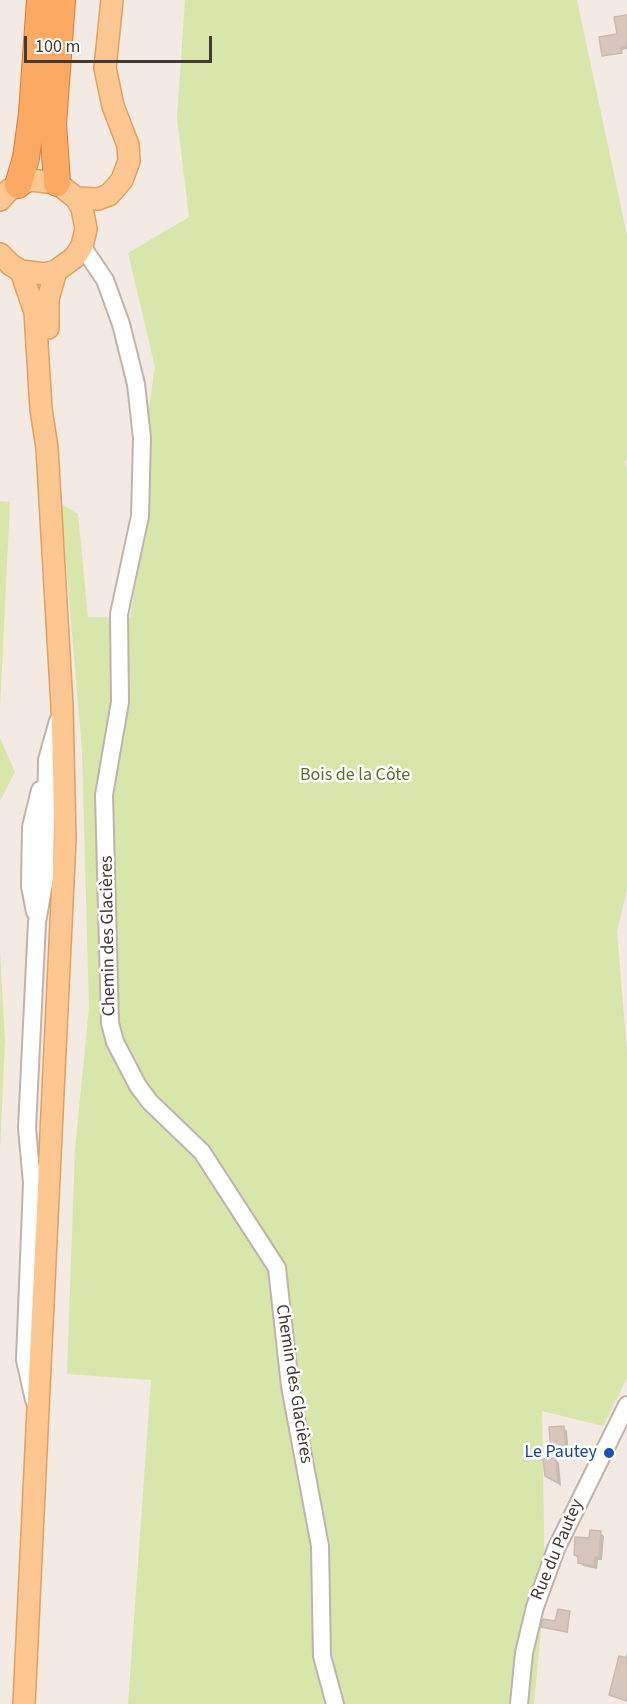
<!DOCTYPE html>
<meta charset="utf-8">
<style>
body{margin:0}
#map{position:relative;width:627px;height:1704px;overflow:hidden;background:#f2eae3;font-family:"Source Sans 3",sans-serif}
canvas{display:block}
.scale{position:absolute;left:24px;top:36px;width:188px;height:27px;box-sizing:border-box;border:3px solid #433a34;border-top:0;padding-left:8px;font-size:18px;line-height:21px;white-space:nowrap;color:#433a34;-webkit-text-stroke:4px #fff;paint-order:stroke}
</style>
<div id="map">
<canvas width="627" height="1704"></canvas>
<div class="scale">100 m</div>
</div>
<script>
const ctx = document.querySelector('canvas').getContext('2d');
ctx.lineJoin = 'round';
function fill(path, color) { ctx.fillStyle = color; ctx.fill(path, 'evenodd'); }
const shape = rows => new Path2D(rows.map(r => 'M' + r).join(''));
function trace(path, color, width, dash) { ctx.strokeStyle = color; ctx.lineWidth = width; ctx.lineCap = dash ? 'butt' : 'round'; ctx.setLineDash(dash || []); ctx.stroke(path); }
function write(font, color, halo, rows, align = 'center') {
  ctx.font = font + ' "Source Sans 3",sans-serif'; ctx.lineWidth = 5; ctx.setLineDash([]); ctx.textBaseline = 'middle'; ctx.strokeStyle = halo; ctx.fillStyle = color; for (const [text, x, y, turn = 0] of rows) {
    ctx.save(); ctx.translate(x, y); ctx.rotate((+turn || 0) * Math.PI / 180); ctx.textAlign = isNaN(turn) ? turn : align; if (halo) ctx.strokeText(text, 0, 0); ctx.fillText(text, 0, 0); ctx.restore();
  }
}
fill(shape([
 [185,0,577,0,627,235,627,460,625,461,627,469,627,890,617,931,627,1052,627,1378,603,1426,542,1411,545,1587,534,1704,128,1704,151,1380,67,1374,75,1149,89,1007,82,750,61,504,78,514,88,617,130,618,149,508,147,420,155,367,128,253,189,217,177,118],
 [0,501,10,502,0,708],
 [0,738,15,772,0,801],
 [0,951,5,1040,0,1150]
]), '#d8e6ac');
fill(shape([
 [627,17,627,49,604,54,618,36],
 [563,1427,567,1431,569,1455,557,1455,553,1451],
 [555,1459,559,1463,561,1486,546,1475],
 [600,1533,604,1536,602,1560,598,1560,597,1569,583,1566,575,1555],
 [569,1613,568,1633,543,1627,557,1623],
 [627,1653,627,1702,611,1694]
]), '#0003');
const building = shape([
 [627,15,627,46,621,47,622,53,602,56,599,37,617,34,614,17,627,15],
 [564,1426,566,1451,551,1452,549,1427,564,1426],
 [556,1458,558,1483,545,1476,543,1459,556,1458],
 [590,1530,601,1531,599,1557,595,1557,594,1566,578,1563,578,1556,574,1555,575,1537,589,1538,590,1530],
 [558,1609,570,1611,567,1632,541,1627,543,1619,555,1621,558,1609],
 [619,1656,627,1658,627,1701,609,1695,619,1656]
]);
fill(building, '#d6c6bc');
trace(building, '#cebaac', 1.5);
const minor = shape([
 [82,246,105,280,121,324,136,384,142,438,140,516,119,614,120,702,104,795,110,1023,115,1042,138,1086,150,1102,202,1152,277,1268,290,1386,320,1546,322,1656,335,1704],
 [35,912,30,886,31,827,40,790],
 [34,1400,25,1360,32,1183,27,1128,37,922,45,878,47,760,58,721],
 [519,1704,524,1653,535,1607,556,1549,627,1405]
]);
const major = shape([
 [76,198,98,199,109,195,122,180,129,161,128,145,113,106,105,68,112,0],
 [0,200,9,190,30,180,57,183,76,198,82,208,86,229,82,246,75,257,56,271,45,274,21,271,11,265,0,254],
 [21,271,35,312,41,409,47,448,62,706,65,839,24,1704],
 [48,328,48,299,56,271]
]);
const highway = shape([
 [57,183,53,124,62,0],
 [18,185,26,158,32,113,40,0]
]);
trace(minor, '#c0b3a9', 20);
trace(major, '#e2a061', 24);
trace(highway, '#db7a34', 28);
trace(minor, '#fff', 16);
trace(major, '#fdc791', 21);
trace(highway, '#fca964', 26);
for (const [x, y, r, color] of [
 [609,1453,6,"#1a4fb4"]
]) { const dot = new Path2D(); dot.arc(x, y, r, 0, 2 * Math.PI); ctx.fillStyle = color; ctx.fill(dot); trace(dot, '#fff', 2); }
write('18px', '#557428', '#fff', [
 ["Bois de la Côte",355,776]
]);
write('18px', '#433a34', '#fff', [
 ["Chemin des Glacières",109,936,-91],
 ["Chemin des Glacières",293,1384,81],
 ["Rue du Pautey",558,1550,-67]
]);
write('18px', '#164399', '#fff', [
 ["Le Pautey",597,1453]
], 'right');
</script>
